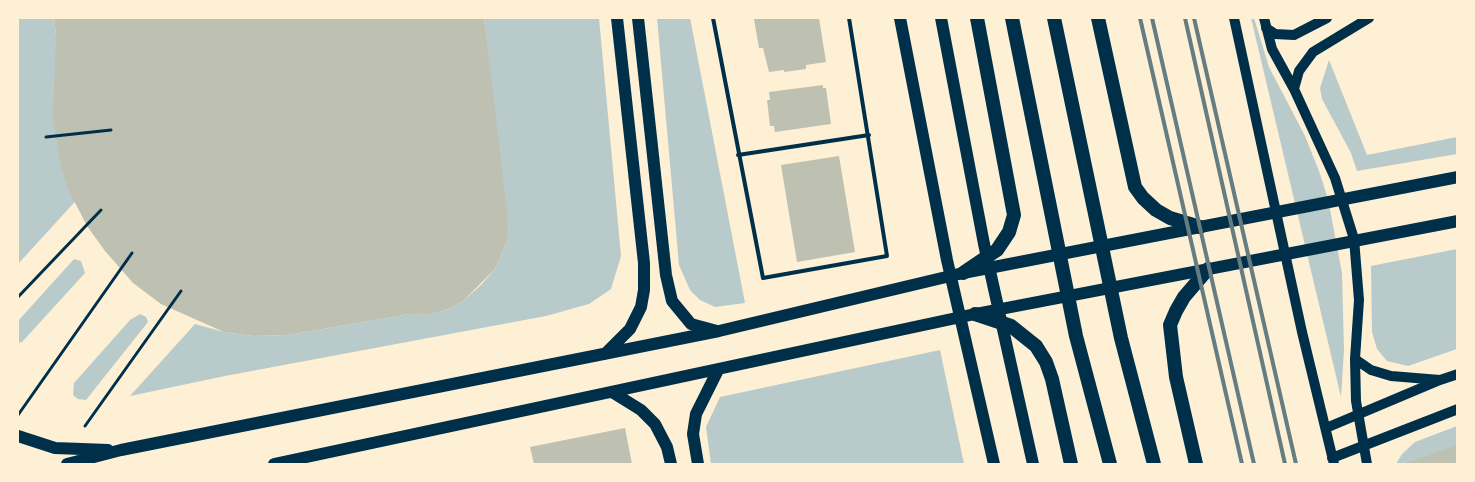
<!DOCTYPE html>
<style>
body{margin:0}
#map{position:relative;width:1475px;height:482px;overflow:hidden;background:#fdf0d5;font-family:"Archivo Narrow",sans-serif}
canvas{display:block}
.frame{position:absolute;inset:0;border:19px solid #fdf0d5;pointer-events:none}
</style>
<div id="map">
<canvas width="1475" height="482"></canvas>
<div class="frame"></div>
</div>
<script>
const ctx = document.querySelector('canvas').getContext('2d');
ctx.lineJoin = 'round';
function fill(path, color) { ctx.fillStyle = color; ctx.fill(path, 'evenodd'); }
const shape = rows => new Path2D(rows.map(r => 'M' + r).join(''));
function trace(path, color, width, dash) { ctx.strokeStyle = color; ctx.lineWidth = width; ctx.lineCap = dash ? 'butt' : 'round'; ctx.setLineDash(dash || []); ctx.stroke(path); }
fill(shape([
 [18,18,54,18,56,36,93,182,18,264],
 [484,18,599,18,621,256,611,289,589,304,546,316,225,376,130,396,195,324,224,332,253,336,288,335,410,314,428,315,449,309,463,301,481,285,495,269,508,239],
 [657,18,690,18,745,303,715,307,700,300,690,290,679,265],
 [1251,18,1254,18,1269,67,1305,136,1319,171,1328,199,1342,273,1344,350,1341,397],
 [1329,60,1367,155,1457,137,1457,154,1357,171,1351,153,1322,99,1320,88],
 [1457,249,1457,349,1408,366,1387,361,1377,349,1372,332,1371,266],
 [74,259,81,261,85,273,22,342,18,343,18,321],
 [140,314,146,317,148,322,86,400,78,399,73,395,74,383,130,320],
 [940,350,964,464,711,464,706,427,720,397],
 [1457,426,1457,464,1396,464,1402,454,1415,442]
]), '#b9caca');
fill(shape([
 [54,18,484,18,507,211,508,239,495,269,463,301,449,309,428,315,410,314,288,335,253,336,224,332,161,304,133,283,105,251,87,226,68,189,61,166,53,117,56,36],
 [751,18,819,18,826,62,806,65,806,69,784,72,784,70,769,72,763,48,759,48,754,19],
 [823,85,823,88,826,88,831,124,775,132,774,126,770,126,767,100,770,100,769,92],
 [839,156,855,252,797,262,781,165],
 [625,428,632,464,534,464,530,447],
 [1458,445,1458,464,1404,464]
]), '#bec0b2');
trace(shape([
 [46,137,111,130],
 [18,297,101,210],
 [18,415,132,253],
 [85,426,181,291]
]), '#003049', 3);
trace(shape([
 [713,18,763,278,887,256,849,18],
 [738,155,869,135]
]), '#003049', 4);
trace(shape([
 [1234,18,1302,332,1334,464],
 [1264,18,1272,49,1294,89,1335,178,1354,239,1359,300,1355,359,1356,401,1367,464],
 [1266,28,1275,34,1294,35,1327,18],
 [1294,89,1299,71,1313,52,1369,18],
 [1355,359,1371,370,1391,376,1440,380,1458,374],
 [1326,428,1440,380],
 [1332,458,1458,409]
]), '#003049', 10);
trace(shape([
 [638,18,666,275,672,301,691,324,717,331],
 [900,18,947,260,994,464],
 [941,18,984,244,1033,464],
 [605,354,630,329,641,307,644,290,644,263,617,18],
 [612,392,641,410,655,424,667,447,671,464],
 [18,436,55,448,108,450],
 [67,464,121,450,719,331,963,273,1458,177],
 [274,464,975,314,1458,221],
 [698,464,693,434,696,414,718,370]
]), '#003049', 12);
trace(shape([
 [1012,18,1076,336,1110,464],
 [1054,18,1121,338,1154,464],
 [1098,18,1135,187,1143,198,1156,210,1170,218,1200,227],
 [963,273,997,250,1009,232,1014,215,977,18],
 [975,314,1011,326,1036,346,1046,362,1052,379,1071,464],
 [1196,464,1176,377,1170,325,1176,311,1184,297,1208,269]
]), '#003049', 14);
trace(shape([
 [1140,18,1242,464],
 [1152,18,1254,464],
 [1185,18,1285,464],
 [1194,18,1296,464]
]), '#657d81', 4);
</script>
